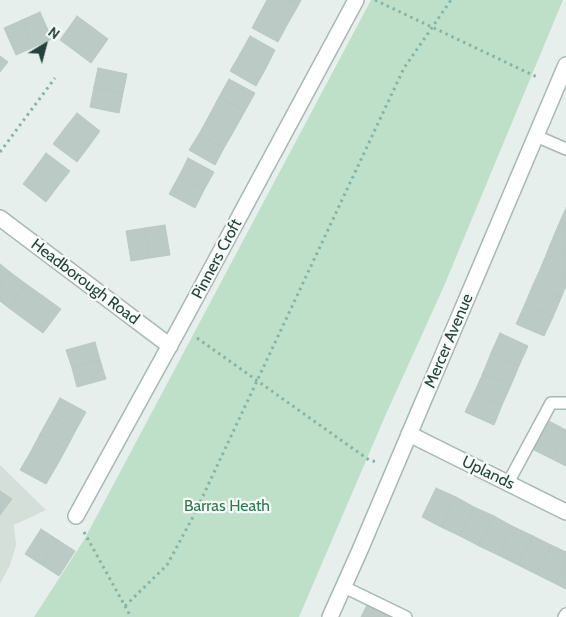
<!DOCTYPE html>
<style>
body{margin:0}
#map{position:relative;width:566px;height:617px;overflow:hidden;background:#e6efeb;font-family:Cabin,sans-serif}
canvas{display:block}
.north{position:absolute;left:20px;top:20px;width:50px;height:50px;-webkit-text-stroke:4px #f7fbf9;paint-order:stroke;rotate:37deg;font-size:14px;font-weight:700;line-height:20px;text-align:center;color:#24423a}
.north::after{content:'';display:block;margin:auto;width:18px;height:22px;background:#24423a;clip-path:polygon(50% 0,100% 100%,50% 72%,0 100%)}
</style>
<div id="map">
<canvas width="566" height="617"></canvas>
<div class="north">N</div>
</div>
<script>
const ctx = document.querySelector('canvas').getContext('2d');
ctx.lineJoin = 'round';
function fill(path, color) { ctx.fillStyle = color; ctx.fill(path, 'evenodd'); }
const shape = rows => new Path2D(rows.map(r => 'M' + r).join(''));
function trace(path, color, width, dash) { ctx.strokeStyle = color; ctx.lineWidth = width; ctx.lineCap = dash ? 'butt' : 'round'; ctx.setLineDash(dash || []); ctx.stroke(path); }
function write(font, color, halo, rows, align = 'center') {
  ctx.font = font + ' Cabin,sans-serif'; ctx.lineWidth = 4.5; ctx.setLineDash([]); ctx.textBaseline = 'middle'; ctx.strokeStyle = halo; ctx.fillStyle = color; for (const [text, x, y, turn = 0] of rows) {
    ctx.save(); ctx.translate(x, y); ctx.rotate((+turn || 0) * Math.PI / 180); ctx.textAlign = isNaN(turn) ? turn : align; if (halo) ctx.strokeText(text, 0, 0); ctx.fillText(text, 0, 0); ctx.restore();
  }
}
fill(shape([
 [0,465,46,510,14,525,16,545,10,565,0,584]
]), '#d4dfda');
fill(shape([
 [371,0,563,0,444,286,386,414,299,617,34,617,84,540]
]), '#bfe0c8');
const building = shape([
 [267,0,287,0,298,6,287,25,261,11,267,0],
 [287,0,301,0,298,6,287,0],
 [261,11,287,25,278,42,252,28,261,11],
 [40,12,52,39,34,47,22,20,40,12],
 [77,16,92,27,75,51,60,40,77,16],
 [22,20,34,47,16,55,4,28,22,20],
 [92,27,108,39,91,63,75,51,92,27],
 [250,36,275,50,266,68,240,54,250,36],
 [240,54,266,68,256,86,230,71,240,54],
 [0,56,8,62,0,72,0,56],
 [98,68,127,74,123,93,94,87,98,68],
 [229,79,255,93,245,111,219,97,229,79],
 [94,87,123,93,119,113,90,107,94,87],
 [219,97,245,111,235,129,210,114,219,97],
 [77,113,100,131,89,146,65,128,77,113],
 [210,114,235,129,224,148,199,134,210,114],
 [65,128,89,146,77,162,53,144,65,128],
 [199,134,224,148,215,165,189,150,199,134],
 [46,153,70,171,58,186,35,168,46,153],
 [188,158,214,172,204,190,179,176,188,158],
 [35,168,58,186,46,202,23,184,35,168],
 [179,176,204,190,195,208,169,194,179,176],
 [566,208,566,229,558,226,566,208],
 [165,225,170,255,150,258,145,228,165,225],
 [558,226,566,229,566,252,550,245,558,226],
 [145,228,150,258,131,261,126,231,145,228],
 [550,245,566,252,566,276,542,265,550,245],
 [0,264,10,272,0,285,0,264],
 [542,265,566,276,566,286,561,298,533,285,542,265],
 [10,272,26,284,9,308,0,301,0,285,10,272],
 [26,284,43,296,25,320,9,308,26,284],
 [533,285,561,298,553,317,525,304,533,285],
 [43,296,61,309,43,333,25,320,43,296],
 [525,304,553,317,544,336,516,324,525,304],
 [500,333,528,346,519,366,491,353,500,333],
 [95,342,100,360,72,368,66,350,95,342],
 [491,353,519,366,511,385,483,373,491,353],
 [100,360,106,379,77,387,72,368,100,360],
 [483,373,511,385,502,405,474,393,483,373],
 [474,393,502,405,494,425,465,412,474,393],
 [60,398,86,412,76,430,50,416,60,398],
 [50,416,76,430,66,449,40,434,50,416],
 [545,419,566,430,552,459,530,448,545,419],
 [566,431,566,466,552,459,566,431],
 [40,434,66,449,56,467,30,453,40,434],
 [30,453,56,467,46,484,20,470,30,453],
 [436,488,456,497,441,527,422,517,436,488],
 [0,491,12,499,0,515,0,491],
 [456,497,474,507,460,536,441,527,456,497],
 [474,507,494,516,479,546,460,536,474,507],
 [494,516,512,526,498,555,479,546,494,516],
 [512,526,533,536,518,565,498,555,512,526],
 [41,529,58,540,42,565,25,554,41,529],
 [533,536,551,545,536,574,518,565,533,536],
 [58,540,75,551,59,576,42,565,58,540],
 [551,545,566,552,566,563,556,584,536,574,551,545],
 [566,563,566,589,556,584,566,563],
 [368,603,399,617,361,617,368,603]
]);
fill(building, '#bbcac4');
trace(building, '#b8c9c2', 1);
const service = shape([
 [536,136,566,149],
 [508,483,551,403,566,403],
 [344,587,406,617],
 [564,617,566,614]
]);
const minor = shape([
 [0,218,170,346],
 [409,434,566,512],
 [76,516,181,325,356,0]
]);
const tertiary = shape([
 [330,617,360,550,566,65]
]);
trace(service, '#a8b8b2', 14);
trace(minor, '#a8b8b2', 18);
trace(tertiary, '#a8b8b2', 18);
trace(shape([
 [375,0,539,78],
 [0,152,55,78],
 [197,338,369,460,377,462],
 [84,532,131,617],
 [125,606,167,565,194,515,404,68,451,0]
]), '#86b3a5', 3, [2.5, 4]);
trace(service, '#fff', 11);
trace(minor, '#fff', 15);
trace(tertiary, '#fff', 15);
write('16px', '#24423a', '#f7fbf9', [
 ["Pinners Croft",217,259,-62],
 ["Headborough Road",85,282,37],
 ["Mercer Avenue",449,341,-67],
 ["Uplands",488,473,26]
]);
write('16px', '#2d7a4b', '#f7fbf9', [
 ["Barras Heath",227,506]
]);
</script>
